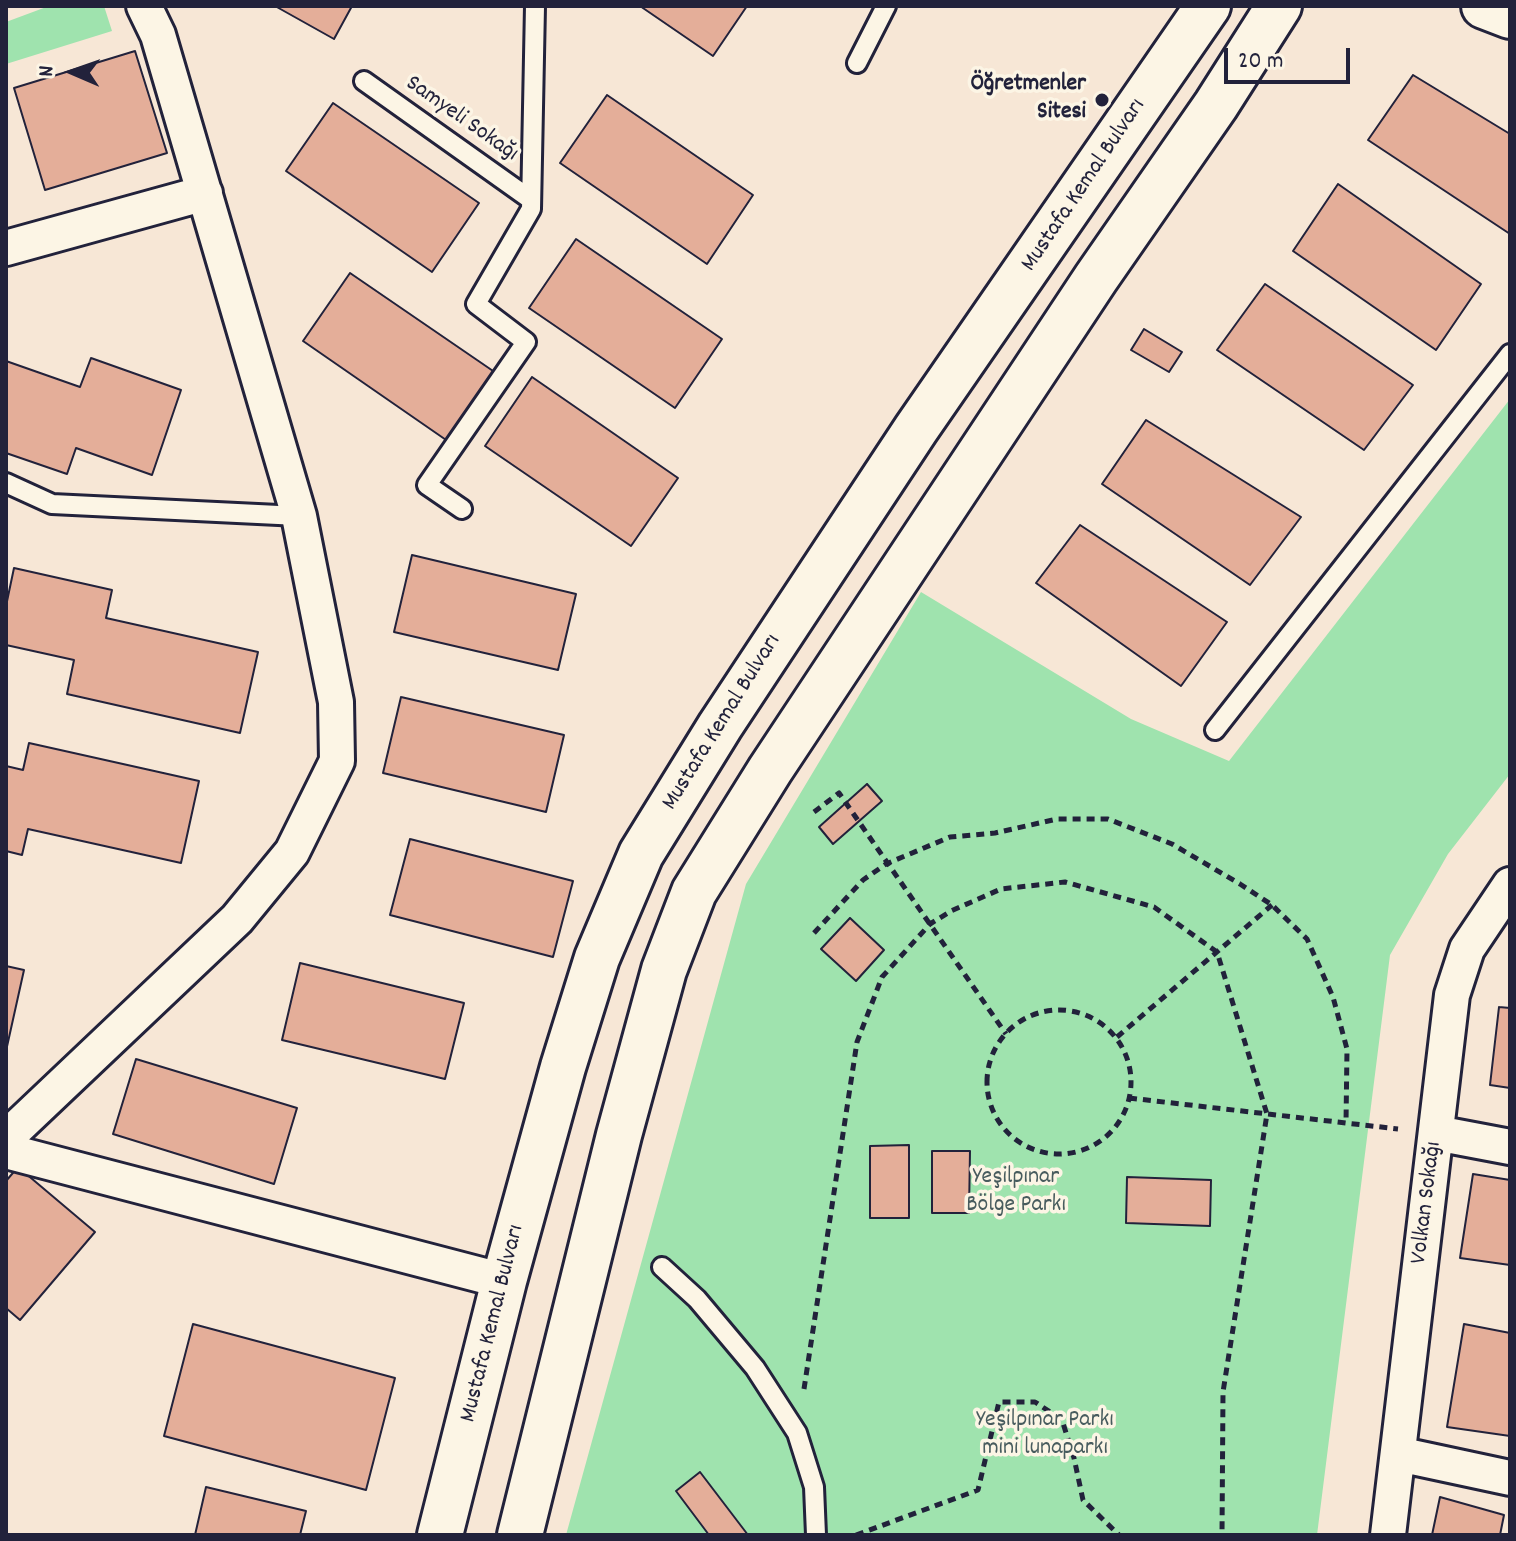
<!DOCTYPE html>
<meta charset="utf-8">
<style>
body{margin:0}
#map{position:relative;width:1516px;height:1541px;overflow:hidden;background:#f7e7d6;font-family:Dekko,sans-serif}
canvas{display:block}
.frame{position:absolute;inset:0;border:8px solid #22223b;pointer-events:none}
.north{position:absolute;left:32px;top:32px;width:80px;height:80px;-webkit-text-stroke:6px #fcf5e5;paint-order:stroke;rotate:272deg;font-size:22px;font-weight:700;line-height:32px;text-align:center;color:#22223b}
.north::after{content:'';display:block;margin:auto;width:28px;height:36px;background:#22223b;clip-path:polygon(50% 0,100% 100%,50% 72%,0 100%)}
.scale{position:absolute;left:1224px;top:48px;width:126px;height:36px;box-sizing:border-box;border:4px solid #22223b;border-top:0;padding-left:10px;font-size:24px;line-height:28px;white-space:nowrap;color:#22223b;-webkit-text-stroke:6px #fcf5e5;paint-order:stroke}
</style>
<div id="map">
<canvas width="1516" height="1541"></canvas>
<div class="frame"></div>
<div class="north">N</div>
<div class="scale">20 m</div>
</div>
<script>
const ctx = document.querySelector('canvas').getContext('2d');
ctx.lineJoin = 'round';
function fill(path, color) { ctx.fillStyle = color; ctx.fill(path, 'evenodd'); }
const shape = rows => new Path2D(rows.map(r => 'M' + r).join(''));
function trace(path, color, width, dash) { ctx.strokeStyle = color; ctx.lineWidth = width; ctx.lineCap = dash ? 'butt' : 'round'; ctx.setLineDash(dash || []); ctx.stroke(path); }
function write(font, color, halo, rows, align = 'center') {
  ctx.font = font + ' Dekko,sans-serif'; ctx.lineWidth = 7; ctx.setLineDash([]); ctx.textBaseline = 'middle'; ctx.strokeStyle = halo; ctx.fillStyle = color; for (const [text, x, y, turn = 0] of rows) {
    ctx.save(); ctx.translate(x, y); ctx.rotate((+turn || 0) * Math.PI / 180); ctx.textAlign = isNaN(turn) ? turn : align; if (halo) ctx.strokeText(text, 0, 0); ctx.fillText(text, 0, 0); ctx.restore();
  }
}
fill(shape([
 [49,6,104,6,112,31,6,64,6,22],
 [1510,399,1510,774,1448,854,1390,955,1317,1535,566,1535,746,884,921,592,1131,719,1229,761]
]), '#9fe3ae');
const building = shape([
 [275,6,352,6,334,39,275,6],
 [640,6,747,6,713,56,640,6],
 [135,51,167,153,45,190,14,88,135,51],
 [1413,75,1510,134,1510,234,1368,140,1413,75],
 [607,95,753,195,707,264,560,163,607,95],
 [333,103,479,203,432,272,286,171,333,103],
 [1338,184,1481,284,1436,350,1293,251,1338,184],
 [576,239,722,339,675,408,529,308,576,239],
 [350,273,496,373,449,442,303,341,350,273],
 [1265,284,1413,385,1364,450,1217,350,1265,284],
 [1144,329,1182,352,1169,372,1131,350,1144,329],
 [91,358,181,390,152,475,76,448,67,474,6,453,6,361,80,387,91,358],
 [532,377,678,478,631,546,485,446,532,377],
 [1146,420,1301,517,1250,585,1102,484,1146,420],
 [1080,525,1227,622,1181,686,1036,583,1080,525],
 [412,555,576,594,558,670,394,632,412,555],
 [14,568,112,590,106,618,258,652,240,733,67,694,74,660,6,645,6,606,14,568],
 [401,697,564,735,546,812,383,773,401,697],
 [29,743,199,781,181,863,28,829,22,855,6,851,6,766,23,770,29,743],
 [867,784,882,801,833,844,819,827,867,784],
 [410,839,573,881,553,957,390,915,410,839],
 [850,918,884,950,856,981,821,949,850,918],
 [300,963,464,1003,445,1079,282,1040,300,963],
 [6,966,24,970,6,1051,6,966],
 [1499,1007,1510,1008,1510,1088,1490,1085,1499,1007],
 [136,1059,297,1108,274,1184,113,1134,136,1059],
 [909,1145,909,1218,870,1218,870,1146,909,1145],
 [932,1151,970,1151,969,1213,932,1213,932,1151],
 [18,1167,95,1232,20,1320,6,1308,6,1181,18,1167],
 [1473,1174,1510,1180,1510,1265,1460,1258,1473,1174],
 [1127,1177,1211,1180,1210,1226,1126,1223,1127,1177],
 [193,1324,395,1378,366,1490,164,1436,193,1324],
 [1464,1324,1510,1333,1510,1436,1447,1427,1464,1324],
 [700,1472,748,1535,709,1535,676,1491,700,1472],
 [206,1487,306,1511,300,1535,195,1535,206,1487],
 [1440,1497,1504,1515,1500,1535,1432,1535,1440,1497]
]);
fill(building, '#e4ae99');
trace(building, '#22223b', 2);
const lane = shape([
 [857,63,886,6],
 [364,81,530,199],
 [6,483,52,504,299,516],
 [462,509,427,485,526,342,476,304,531,209,535,6],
 [1215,730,1510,354],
 [662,1267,697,1299,755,1368,797,1433,814,1487,816,1535]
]);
const street = shape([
 [6,248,205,193],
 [1436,1133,1510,1147],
 [6,1138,237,919,292,852,337,761,336,702,299,516,158,35,144,6],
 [6,1151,504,1281],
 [1398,1454,1510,1478],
 [1388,1535,1452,995,1467,949,1510,885]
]);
const secondary = shape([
 [1484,6,1510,16]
]);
const primary = shape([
 [440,1535,504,1281,563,1067,597,958,641,854,720,726,916,429,1208,6],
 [520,1535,619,1135,664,970,694,892,770,770,1096,278,1216,105,1279,6]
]);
trace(lane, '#22223b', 24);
trace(street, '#22223b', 40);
trace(secondary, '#22223b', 50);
trace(primary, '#22223b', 50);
trace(shape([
 [814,812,839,793,1006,1034],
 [814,933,863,880,886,864,950,837,995,833,1057,819,1108,819,1172,844,1240,884,1272,905,1307,939,1333,997,1347,1049,1346,1123],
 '987 1082a72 72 0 1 1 144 0a72 72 0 1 1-144 0Z',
 [1117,1037,1272,905],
 [1129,1098,1398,1129],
 [804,1389,857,1042,882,977,930,924,951,911,1001,889,1065,882,1154,907,1217,952,1267,1114,1223,1392,1222,1535],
 [856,1535,978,1490,999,1402,1035,1402,1062,1420,1074,1458,1083,1500,1119,1535]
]), '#22223b', 5, [8, 6]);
trace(lane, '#fcf5e5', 18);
trace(street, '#fcf5e5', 34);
trace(secondary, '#fcf5e5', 44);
trace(primary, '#fcf5e5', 44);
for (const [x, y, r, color] of [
 [1102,100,8,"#22223b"]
]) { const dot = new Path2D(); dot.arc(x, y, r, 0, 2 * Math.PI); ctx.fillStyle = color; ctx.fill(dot); trace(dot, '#fcf5e5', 3); }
write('bold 24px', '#22223b', '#fcf5e5', [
 ["Öğretmenler",1086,86],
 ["Sitesi",1086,114]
], 'right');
write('24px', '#22223b', '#fcf5e5', [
 ["Samyeli Sokağı",461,120,35],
 ["Mustafa Kemal Bulvarı",1085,186,-56],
 ["Mustafa Kemal Bulvarı",723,723,-58],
 ["Volkan Sokağı",1428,1203,-83],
 ["Mustafa Kemal Bulvarı",494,1324,-76]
]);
write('24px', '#485c5e', '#fcf5e5', [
 ["Yeşilpınar",1016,1179],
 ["Bölge Parkı",1016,1207],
 ["Yeşilpınar Parkı",1045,1422],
 ["mini lunaparkı",1045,1450]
]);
</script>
